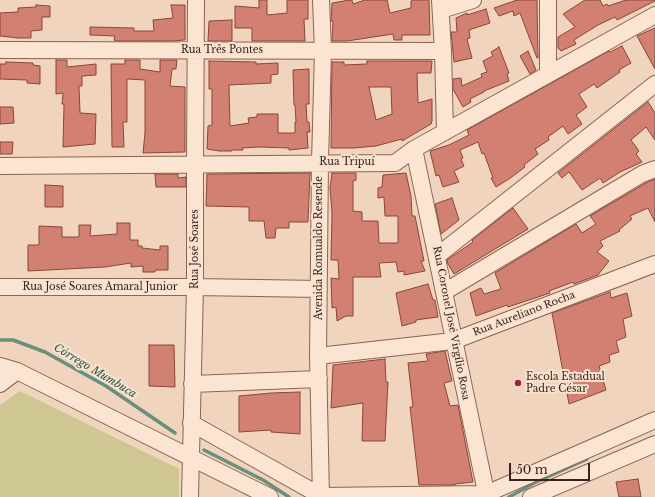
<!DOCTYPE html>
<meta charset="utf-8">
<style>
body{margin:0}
#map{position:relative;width:655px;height:497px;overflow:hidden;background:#f1d4be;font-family:"Libre Baskerville",serif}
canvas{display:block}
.scale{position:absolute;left:509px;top:463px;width:81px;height:18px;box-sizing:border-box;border:2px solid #38221b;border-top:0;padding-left:5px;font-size:12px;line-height:14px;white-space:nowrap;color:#38221b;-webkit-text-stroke:3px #f8e1ce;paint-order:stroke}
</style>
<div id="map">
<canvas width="655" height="497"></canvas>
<div class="scale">50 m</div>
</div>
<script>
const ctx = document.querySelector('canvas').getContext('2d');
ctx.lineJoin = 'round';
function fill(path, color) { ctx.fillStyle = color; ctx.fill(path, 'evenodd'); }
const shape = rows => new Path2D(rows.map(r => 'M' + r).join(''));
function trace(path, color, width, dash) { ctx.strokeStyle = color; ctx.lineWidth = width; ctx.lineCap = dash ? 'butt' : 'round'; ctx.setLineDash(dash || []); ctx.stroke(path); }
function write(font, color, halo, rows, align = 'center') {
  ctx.font = font + ' "Libre Baskerville",serif'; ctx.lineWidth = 4; ctx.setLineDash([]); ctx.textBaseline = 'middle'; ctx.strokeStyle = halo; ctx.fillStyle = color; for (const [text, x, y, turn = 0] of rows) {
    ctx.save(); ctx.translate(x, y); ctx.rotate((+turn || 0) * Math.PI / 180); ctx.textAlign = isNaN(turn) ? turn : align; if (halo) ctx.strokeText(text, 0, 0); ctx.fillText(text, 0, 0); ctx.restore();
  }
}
fill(shape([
 [20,391,179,469,179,497,0,497,0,405]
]), '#cfc791');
trace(shape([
 [0,340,13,340,45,352,106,386,175,433],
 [204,450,263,480,289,497],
 [509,497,534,483,587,459]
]), '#68907c', 3.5);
const building = shape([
 [259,0,267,0,267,15,287,13,287,0,308,0,308,19,304,19,305,41,252,41,252,28,235,28,235,6,259,8,259,0],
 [350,0,352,0,353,4,365,0,387,0,390,13,411,8,411,1,413,0,429,0,430,35,402,35,402,40,394,40,393,34,347,41,332,41,333,21,331,21,332,3,350,0],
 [517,0,537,0,538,58,537,58,520,13,514,16,513,11,499,16,494,8,517,0],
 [585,0,600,0,603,6,607,4,608,6,626,0,655,0,655,1,617,20,615,17,598,25,574,40,576,44,561,51,558,48,558,37,575,27,563,14,585,0],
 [36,5,50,6,50,17,42,17,42,30,31,31,31,38,18,38,0,36,0,13,18,12,18,8,36,7,36,5],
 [171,5,185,5,185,40,171,41,117,41,114,40,115,36,90,35,90,27,134,28,134,31,154,31,153,20,173,18,171,5],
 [486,9,490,23,469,30,470,38,467,39,472,58,454,62,451,32,457,32,456,18,467,13,467,15,486,9],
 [232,20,232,41,208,41,209,21,232,20],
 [655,28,655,69,637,36,655,28],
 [622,46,631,63,619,70,620,72,597,88,594,84,579,94,587,107,576,115,582,124,568,134,563,126,548,137,549,140,535,149,538,154,524,165,525,167,509,179,496,187,491,178,493,178,484,153,482,154,478,142,460,150,463,158,461,159,464,166,454,171,459,182,443,187,439,175,436,176,430,151,449,145,469,135,467,130,609,51,610,52,622,46],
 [499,47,509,73,507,74,509,81,484,91,484,92,470,99,471,102,463,107,453,89,453,79,461,78,462,86,482,77,481,74,487,72,483,61,493,56,491,52,499,47],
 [528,51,536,70,530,74,520,56,528,51],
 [56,60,67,60,67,67,96,64,96,75,82,76,82,86,79,86,80,113,96,114,95,144,63,147,64,104,62,104,63,93,56,94,56,60],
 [125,60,140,60,140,69,160,72,160,60,177,60,176,69,172,69,170,86,185,87,185,152,143,153,145,133,145,80,127,79,127,122,123,122,124,147,112,147,111,64,125,64,125,60],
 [209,61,256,62,256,64,278,63,278,74,271,75,271,83,229,85,230,126,249,123,248,118,257,117,257,114,278,114,278,133,295,133,295,122,296,122,295,105,294,105,293,70,309,69,309,104,306,104,307,122,309,122,310,132,307,132,308,148,289,150,289,148,260,147,242,148,243,150,232,150,232,151,219,151,207,149,208,126,212,125,212,89,209,89,209,61],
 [367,61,432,61,431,73,417,73,418,103,432,99,432,121,431,124,402,141,402,139,376,146,354,148,331,148,332,62,344,62,344,65,367,64,367,61],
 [369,87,391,87,392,114,376,120,369,87],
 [6,62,33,63,33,65,40,66,40,84,27,83,27,80,0,79,0,64,6,64,6,62],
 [648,102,655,113,655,140,646,127,631,140,639,151,636,154,642,162,620,172,603,183,600,178,582,190,569,172,562,178,558,173,648,102],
 [0,107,13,107,14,123,0,124,0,107],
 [0,142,13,142,12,154,0,154,0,142],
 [310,173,308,222,289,222,289,228,276,228,275,238,266,238,264,221,249,221,249,207,206,206,207,174,310,173],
 [332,173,356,173,356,180,353,181,353,211,362,212,362,221,378,221,379,243,398,243,398,216,385,216,384,197,378,198,378,188,382,187,383,175,406,173,411,196,412,216,415,216,424,261,421,261,425,271,404,275,404,271,398,272,396,262,379,263,381,277,353,277,353,316,346,316,337,321,336,307,332,308,331,278,339,279,338,260,331,260,332,213,330,188,332,173],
 [155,174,178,174,178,178,186,177,186,187,156,187,155,174],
 [655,179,655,222,648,208,630,216,632,219,619,230,620,231,600,241,603,246,597,252,609,261,598,275,574,284,573,282,549,291,550,293,508,307,507,305,476,316,470,293,481,288,484,294,501,289,495,273,576,224,582,233,596,224,590,216,646,183,655,179],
 [45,185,63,186,63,207,45,207,45,185],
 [452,198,459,220,441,234,435,204,452,198],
 [513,208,528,229,454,274,448,264,447,260,473,242,472,240,513,208],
 [117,223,130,223,130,240,138,240,138,246,142,246,142,248,160,250,160,246,168,246,168,270,155,270,155,272,143,272,143,266,131,267,131,263,105,267,28,271,28,245,39,245,39,226,62,227,62,237,79,237,79,225,91,225,90,236,117,234,117,223],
 [428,284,433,300,435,300,438,317,416,320,416,322,402,326,396,293,428,284],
 [610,292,611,298,627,293,632,316,623,319,626,337,616,341,619,352,609,355,610,362,599,366,606,390,569,404,552,313,610,292],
 [149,345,174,345,175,387,149,386,149,345],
 [445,351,452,381,444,383,450,406,458,405,473,482,455,484,455,485,419,485,410,407,413,407,408,363,428,361,426,354,445,351],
 [385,359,386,382,388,382,385,441,362,441,363,403,331,408,333,365,385,359],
 [300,392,300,434,271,432,271,430,239,432,239,396,271,393,300,392],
 [638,479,641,497,619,497,616,482,638,479]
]);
fill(building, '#d28071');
trace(building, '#8b4539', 1);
const minor = shape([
 [321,0,323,51,320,162,318,356,321,497],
 [440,0,443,51,445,132],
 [441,10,473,0],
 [0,50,443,51],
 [548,74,548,0],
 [414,149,487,497],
 [0,166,395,163,414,149,655,15],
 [437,256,655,84],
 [0,287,195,287,319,289],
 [444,292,642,174,655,169],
 [318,356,453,341,655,264],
 [0,366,17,371,270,497],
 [0,384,17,371],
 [192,384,319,379],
 [191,423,321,496,486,494,655,420],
 [190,497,195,287,195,164,196,0],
 [531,497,655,444]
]);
trace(minor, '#8a6455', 18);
trace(minor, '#fbe4d1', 16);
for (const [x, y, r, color] of [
 [518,383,4,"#9d2142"]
]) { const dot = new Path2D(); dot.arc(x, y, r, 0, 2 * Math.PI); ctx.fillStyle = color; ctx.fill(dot); trace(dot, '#f8e1ce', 1.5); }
write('10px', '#38221b', '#f8e1ce', [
 ["Rua Três Pontes",222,50],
 ["Rua Tripuí",347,162],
 ["Avenida Romualdo Resende",319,248,-90],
 ["Rua José Soares",195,249,-90],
 ["Rua José Soares Amaral Junior",100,287],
 ["Rua Aureliano Rocha",524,314,-21],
 ["Rua Coronel José Virgílio Rosa",451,323,79]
]);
write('10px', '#38221b', '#f8e1ce', [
 ["Escola Estadual",526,377],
 ["Padre César",526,389]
], 'left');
write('italic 11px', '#29594a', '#f8e1ce', [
 ["Córrego Mumbuca",95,371,31]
]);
</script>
